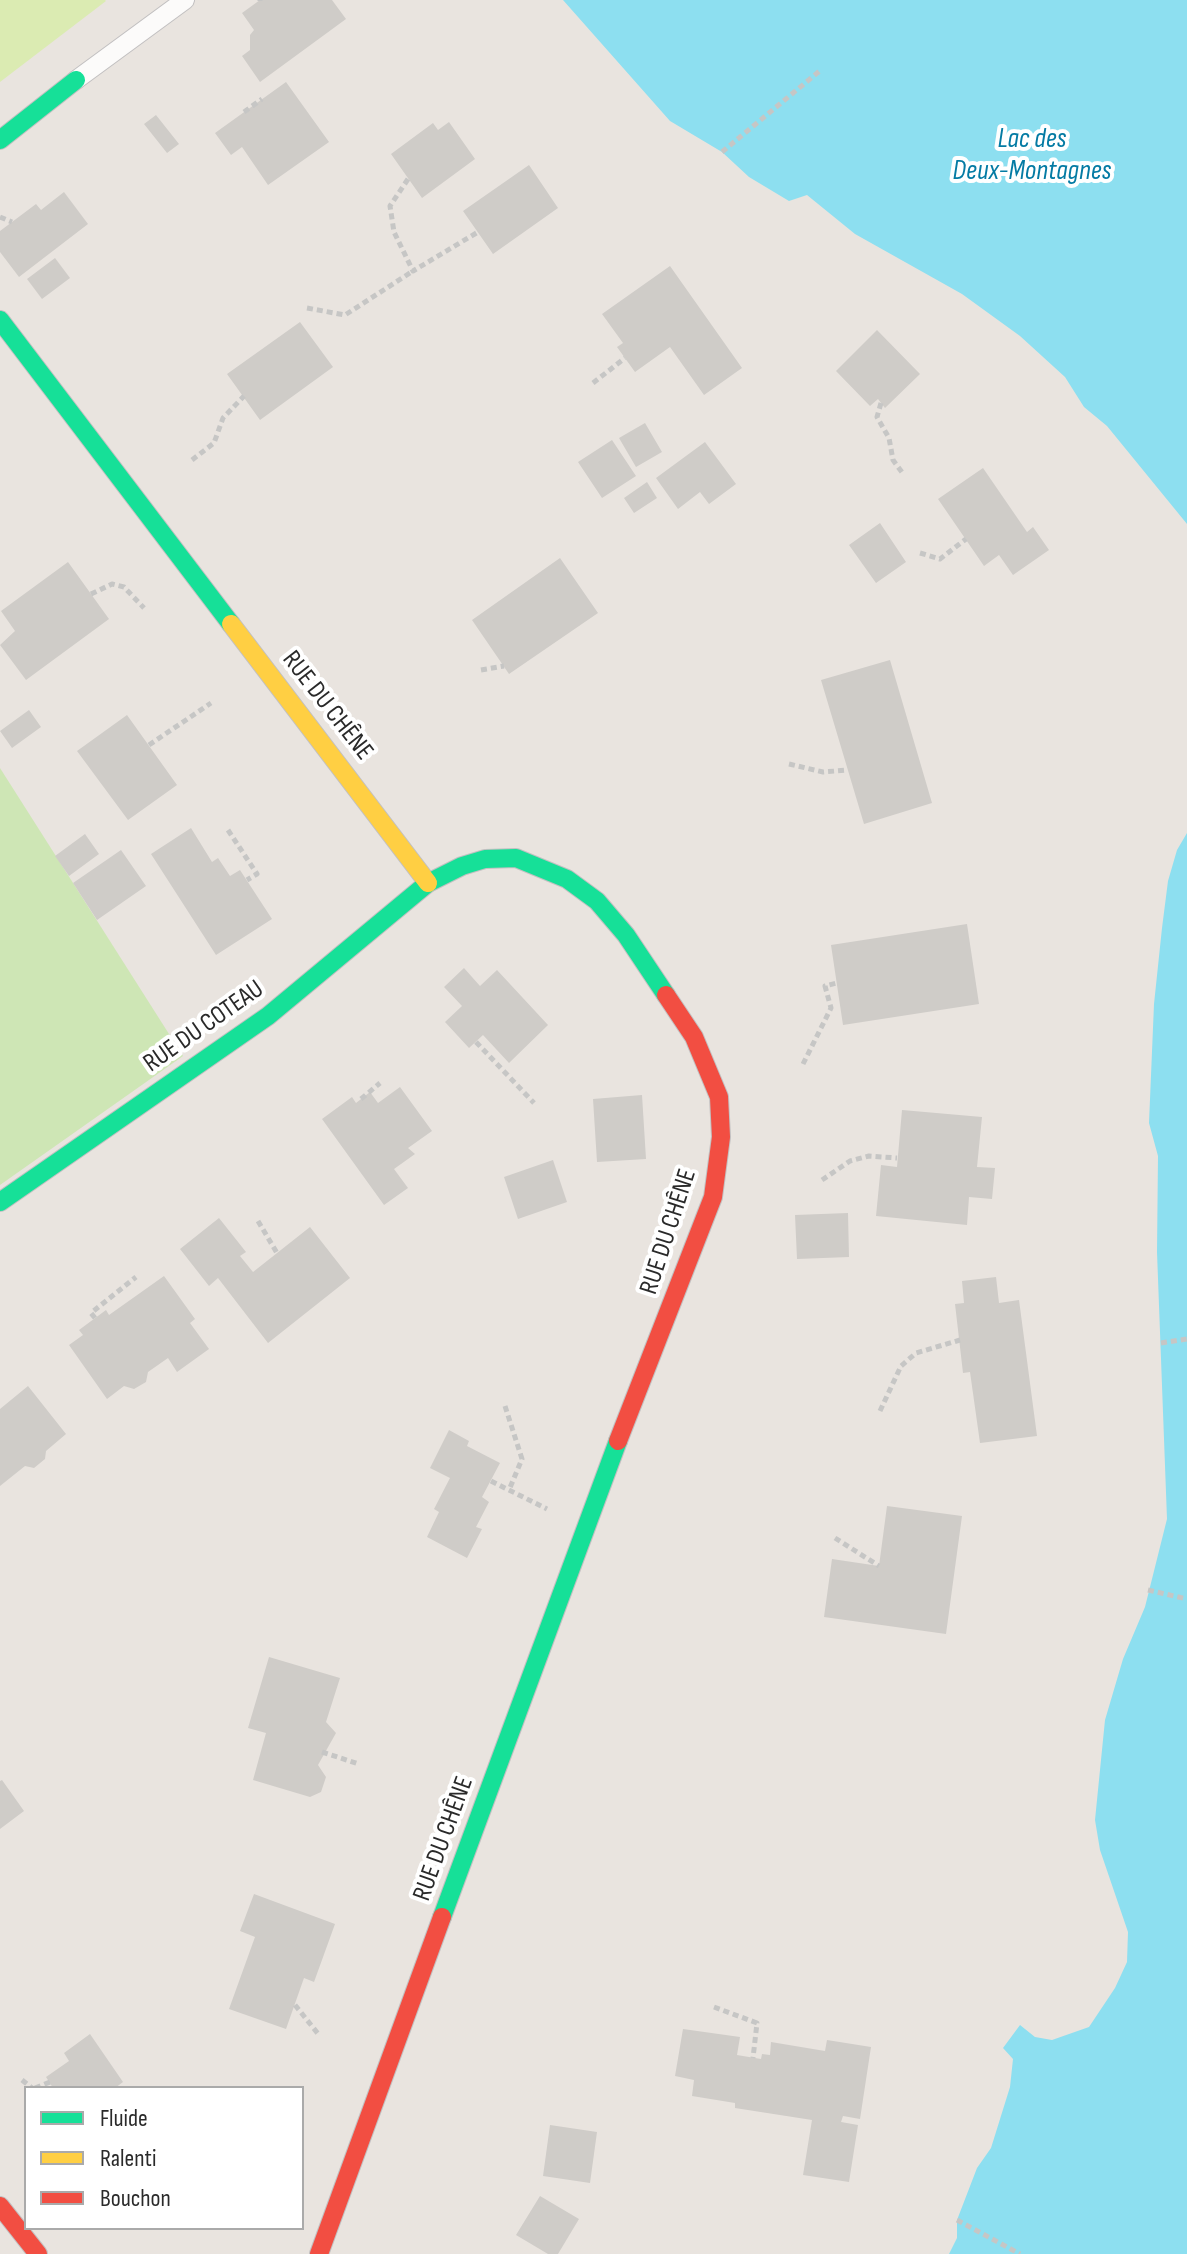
<!DOCTYPE html>
<meta charset="utf-8">
<style>
body{margin:0}
#map{position:relative;width:1187px;height:2254px;overflow:hidden;background:#e9e4df;font-family:"Sofia Sans Condensed",sans-serif}
canvas{display:block}
.legend{position:absolute;left:24px;top:2086px;width:280px;height:144px;box-sizing:border-box;background:#fff;border:2px solid #aaa;margin:0;padding:10px 14px;list-style:none;font-size:24px;color:#2a2a2a}
.legend li{display:flex;align-items:center;gap:16px;height:40px}
.legend b{width:40px;border:2px solid #aaa}
</style>
<div id="map">
<canvas width="1187" height="2254"></canvas>
<ul class="legend">
<li><b style="height:10px;background:#16e098"></b>Fluide</li>
<li><b style="height:10px;background:#ffcf43"></b>Ralenti</li>
<li><b style="height:10px;background:#f24e42"></b>Bouchon</li>
</ul>
</div>
<script>
const ctx = document.querySelector('canvas').getContext('2d');
ctx.lineJoin = 'round';
function fill(path, color) { ctx.fillStyle = color; ctx.fill(path, 'evenodd'); }
const shape = rows => new Path2D(rows.map(r => 'M' + r).join(''));
function trace(path, color, width, dash) { ctx.strokeStyle = color; ctx.lineWidth = width; ctx.lineCap = dash ? 'butt' : 'round'; ctx.setLineDash(dash || []); ctx.stroke(path); }
function write(font, color, halo, rows, align = 'center') {
  ctx.font = font + ' "Sofia Sans Condensed",sans-serif'; ctx.lineWidth = 8; ctx.setLineDash([]); ctx.textBaseline = 'middle'; ctx.strokeStyle = halo; ctx.fillStyle = color; for (const [text, x, y, turn = 0] of rows) {
    ctx.save(); ctx.translate(x, y); ctx.rotate((+turn || 0) * Math.PI / 180); ctx.textAlign = isNaN(turn) ? turn : align; if (halo) ctx.strokeText(text, 0, 0); ctx.fillText(text, 0, 0); ctx.restore();
  }
}
fill(shape([
 [0,768,183,1056,0,1185]
]), '#cee6b5');
fill(shape([
 [0,0,105,0,106,1,0,82]
]), '#dbebb2');
fill(shape([
 [563,0,1187,0,1187,524,1107,426,1084,407,1065,377,1020,336,962,294,855,234,807,195,789,201,749,177,722,152,670,121],
 [1187,833,1187,2254,949,2254,957,2238,957,2220,977,2168,991,2148,1010,2087,1013,2059,1003,2048,1020,2025,1035,2037,1052,2040,1089,2027,1115,1988,1127,1962,1128,1932,1100,1850,1095,1820,1105,1720,1123,1659,1145,1607,1167,1519,1157,1252,1158,1156,1149,1123,1154,1004,1162,928,1168,881,1177,850]
]), '#8ddff0');
fill(shape([
 [260,0,332,0,346,19,260,82,242,56,250,50,250,35,254,30,242,13],
 [286,82,329,142,268,185,242,147,231,155,215,133],
 [156,115,179,144,167,153,144,124],
 [449,122,475,159,422,198,391,154,433,123,438,130],
 [529,165,558,208,493,254,463,211],
 [64,192,88,224,19,277,0,252,0,231,36,204,41,210],
 [55,258,70,278,42,299,27,279],
 [670,266,742,368,704,395,670,347,635,372,617,347,623,343,602,314],
 [300,322,333,367,260,420,227,374],
 [877,330,920,374,885,408,878,399,870,406,836,371],
 [645,423,662,452,636,467,619,438],
 [612,440,636,476,602,498,578,462],
 [705,442,736,484,709,504,700,492,678,509,656,478],
 [983,468,1027,532,1033,527,1049,550,1013,575,999,555,984,566,938,499],
 [647,482,657,498,634,513,624,498],
 [880,523,906,562,876,583,849,545],
 [560,558,598,613,509,674,472,620],
 [68,562,109,619,26,680,0,645,15,631,1,611],
 [890,660,932,803,864,824,821,680],
 [29,710,41,727,12,748,0,731],
 [127,715,177,785,128,820,77,751],
 [191,828,212,862,218,858,230,876,240,870,272,919,216,955,151,854],
 [85,834,99,854,69,876,55,856],
 [121,850,146,886,97,920,73,883],
 [967,924,979,1004,843,1025,831,945],
 [464,968,480,986,497,970,548,1025,509,1063,483,1035,469,1048,445,1022,462,1006,444,987],
 [400,1087,432,1131,408,1148,415,1154,394,1169,408,1188,384,1205,322,1119,352,1097,356,1103,370,1092,378,1103],
 [642,1095,646,1159,597,1162,593,1099],
 [902,1110,982,1117,977,1167,995,1168,992,1199,969,1197,967,1225,876,1216,881,1165,897,1167],
 [553,1160,567,1202,518,1219,504,1177],
 [848,1213,849,1257,797,1259,795,1215],
 [219,1218,246,1252,240,1256,253,1272,310,1227,350,1278,268,1343,218,1278,209,1286,180,1249],
 [164,1276,195,1319,190,1323,209,1349,177,1372,168,1358,148,1372,146,1382,134,1389,124,1386,107,1399,69,1345,83,1335,79,1330,106,1310,109,1315],
 [996,1277,999,1303,1019,1300,1037,1436,980,1443,970,1372,963,1373,955,1304,964,1303,962,1281],
 [28,1386,66,1434,46,1451,45,1459,34,1468,25,1466,0,1486,0,1409],
 [449,1430,469,1441,467,1446,500,1463,482,1497,489,1502,476,1527,482,1529,467,1558,427,1537,439,1512,434,1509,450,1478,430,1468],
 [887,1506,962,1516,946,1634,824,1617,832,1559,879,1566],
 [269,1657,340,1678,326,1722,336,1733,318,1765,326,1777,321,1792,310,1797,253,1780,266,1733,248,1728],
 [2,1780,24,1811,0,1829,0,1781],
 [254,1894,335,1924,314,1982,304,1978,286,2029,229,2009,255,1937,240,1931],
 [683,2029,740,2037,737,2055,761,2059,762,2054,770,2055,771,2042,825,2051,827,2040,871,2047,860,2119,843,2116,841,2122,858,2125,849,2182,803,2175,812,2120,735,2108,735,2103,692,2096,694,2080,675,2076],
 [90,2034,123,2082,115,2088,53,2088,46,2077,69,2061,64,2053],
 [550,2125,597,2132,590,2183,543,2176],
 [540,2196,579,2219,558,2254,548,2254,516,2235]
]), '#cfccc8');
const lane = shape([
 [76,80,185,0]
]);
const fast = shape([
 [0,140,76,80],
 [0,320,231,624],
 [0,1202,268,1016,428,883,462,866,485,859,516,858,567,879,597,901,626,935,666,995],
 [442,1917,618,1441]
]);
const slow = shape([
 [231,624,428,883]
]);
const jam = shape([
 [618,1441,713,1197,721,1137,719,1097,694,1037,666,995],
 [0,2206,38,2254],
 [319,2254,442,1917]
]);
trace(lane, '#c2c0c1', 20);
trace(fast, '#c2c0c1', 20);
trace(slow, '#c2c0c1', 20);
trace(jam, '#c2c0c1', 20);
trace(shape([
 [260,1,260,0],
 [244,112,262,99],
 [722,152,822,69],
 [408,179,390,206,394,232,413,271,478,232],
 [0,217,12,222],
 [307,308,345,315,413,271],
 [593,383,625,358],
 [881,403,877,417,889,438,893,460,904,475],
 [192,460,214,443,223,418,244,396],
 [920,553,940,559,966,539],
 [91,594,112,584,124,587,144,608],
 [481,670,504,666],
 [149,745,211,703],
 [789,764,823,772,848,770],
 [228,830,257,874,247,880],
 [476,1042,534,1103],
 [803,1064,831,1008,825,986,837,983],
 [361,1099,380,1083],
 [822,1180,850,1161,869,1156,897,1158],
 [258,1221,277,1253],
 [95,1318,91,1313,136,1277],
 [1161,1343,1187,1339],
 [505,1406,522,1459,509,1490],
 [880,1411,901,1366,916,1353,960,1340],
 [491,1481,547,1509],
 [835,1538,879,1566],
 [1148,1590,1187,1599],
 [322,1752,359,1764],
 [295,2005,319,2035],
 [714,2007,757,2023,753,2058],
 [22,2080,32,2088],
 [35,2088,50,2082],
 [957,2220,1020,2254]
]), '#c6c6c5', 5, [6, 4]);
trace(lane, '#fcfbfa', 18);
trace(fast, '#16e098', 18);
trace(slow, '#ffcf43', 18);
trace(jam, '#f24e42', 18);
write('26px', '#2a2a2a', '#fff', [
 ["RUE DU CHÊNE",327,706,52],
 ["RUE DU COTEAU",204,1027,-35],
 ["RUE DU CHÊNE",669,1232,-72],
 ["RUE DU CHÊNE",444,1839,-70]
]);
write('italic 28px', '#047ba4', '#fff', [
 ["Lac des",1032,140],
 ["Deux-Montagnes",1032,172]
]);
</script>
